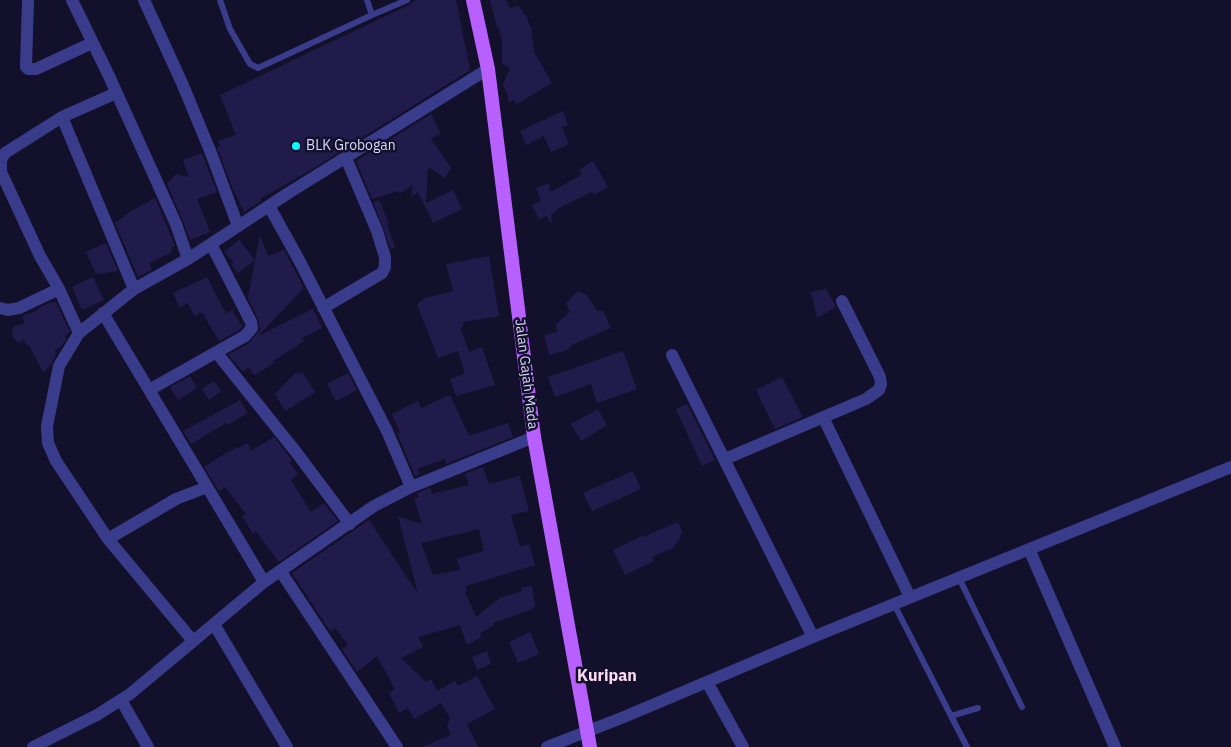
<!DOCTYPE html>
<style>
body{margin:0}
canvas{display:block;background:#12102a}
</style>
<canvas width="1231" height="747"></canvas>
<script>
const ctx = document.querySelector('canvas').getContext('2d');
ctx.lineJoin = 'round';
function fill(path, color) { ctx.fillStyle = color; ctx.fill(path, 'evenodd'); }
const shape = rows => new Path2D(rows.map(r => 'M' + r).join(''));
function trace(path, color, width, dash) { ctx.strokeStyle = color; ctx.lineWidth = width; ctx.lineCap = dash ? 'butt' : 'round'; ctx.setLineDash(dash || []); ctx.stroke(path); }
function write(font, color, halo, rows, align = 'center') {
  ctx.font = font + ' "IBM Plex Sans",sans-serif'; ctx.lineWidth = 5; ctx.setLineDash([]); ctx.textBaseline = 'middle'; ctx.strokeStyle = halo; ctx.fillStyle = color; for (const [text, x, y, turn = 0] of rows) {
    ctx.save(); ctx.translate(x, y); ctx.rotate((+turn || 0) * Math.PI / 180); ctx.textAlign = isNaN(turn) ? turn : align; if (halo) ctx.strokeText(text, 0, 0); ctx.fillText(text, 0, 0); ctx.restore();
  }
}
fill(shape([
 [416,0,456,0,470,70,314,168,260,199,261,201,258,203,244,212,232,187,217,147,220,146,218,141,236,135,220,95,409,5],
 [490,0,506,0,510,8,519,6,526,16,531,28,534,52,552,83,517,104,514,100,508,102,508,96,503,85,510,68,502,64,502,40,498,27,497,27],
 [563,111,568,125,562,127,569,144,551,152,544,136,526,145,520,131],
 [431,114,441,134,431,139,451,168,445,178,428,167,426,203,453,190,462,209,433,223,418,192,411,197,413,185,400,193,399,191,372,199,356,161],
 [202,153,217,192,197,199,210,232,190,240,183,221,167,184,176,174,189,177,183,160],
 [593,161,608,187,594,195,592,192,557,209,558,210,551,214,552,222,549,222,547,216,539,219,532,205,541,201,536,188,549,183,550,192,582,175,579,170],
 [155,198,175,246,172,247,171,253,149,263,152,270,138,277,115,223,133,210],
 [379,200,389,224,387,225,395,247,391,249,373,202],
 [260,235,268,256,284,250,301,282,303,289,258,336,313,309,322,328,302,338,304,341,273,361,274,363,254,375,249,367,243,372,228,355,249,343,260,330,258,319,248,298,255,260,238,273,231,264,234,262,224,252,239,240,255,260],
 [106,243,118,271,96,274,86,252],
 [489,256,499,316,463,322,463,327,460,327,469,352,482,347,495,385,456,396,450,379,465,374,458,351,438,358,417,304,425,298,453,291,446,264],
 [93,277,104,300,82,310,72,287],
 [207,277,226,314,232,310,242,326,242,323,243,325,240,330,219,341,202,312,195,316,187,303,180,308,173,293],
 [826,289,836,307,817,318,811,292],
 [578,291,587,295,597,311,603,311,611,328,571,345,571,347,564,351,549,355,544,335,557,332,556,324,570,312,566,303],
 [56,302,70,332,65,336,66,339,61,347,55,350,56,355,51,365,43,372,29,345,27,346,23,339,19,343,12,337,13,327,25,323,22,316,36,311,39,308,49,303],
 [623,351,637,389,597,403,591,384,555,397,548,377],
 [303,373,315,392,285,411,275,394,294,374],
 [348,373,357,390,336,401,327,384],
 [190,376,197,388,178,400,170,387],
 [782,377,803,417,775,429,756,390],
 [214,381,221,391,209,400,202,389],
 [450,395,469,436,508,423,513,437,446,464,445,459,417,469,420,474,415,476,397,433,400,432,392,414,418,401,421,408],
 [240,400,248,413,227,425,226,423,191,444,183,431],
 [687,404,715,460,702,466,676,409],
 [598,409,607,425,581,441,571,424],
 [274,437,292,460,289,462,298,474,291,480,311,512,324,503,338,521,279,562,256,531,253,534,242,516,246,514,225,487,219,491,204,467,226,453,248,443,251,451],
 [483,467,489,484,520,476,529,511,511,515,520,547,529,544,535,565,466,586,467,592,465,592,476,617,500,598,522,591,521,587,532,586,535,607,527,611,493,623,494,625,480,633,481,637,467,645,460,625,418,637,423,647,401,658,426,682,431,679,437,691,455,681,458,686,477,676,495,709,467,724,478,747,422,747,451,735,447,726,450,718,441,703,414,719,408,708,399,713,389,693,395,689,377,656,357,672,342,649,348,645,335,628,330,631,292,573,369,520,418,594,398,516,422,524,414,499,419,497,417,493,430,488,432,494,469,485,465,474],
 [479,529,484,551,457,559,460,570,433,575,421,543],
 [633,471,641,489,592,511,583,493],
 [678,522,682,531,679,540,673,548,652,557,654,561,625,575,613,550,642,536,643,537],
 [530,632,539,654,518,663,509,642],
 [487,651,491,664,477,670,472,657]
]), '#211b4c');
trace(shape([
 [220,0,230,29,250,64,258,68,372,15],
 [367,0,372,15,407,0],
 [959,578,1022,707],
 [894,604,951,716,978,708],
 [951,716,967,747]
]), '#393c8b', 6);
trace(shape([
 [28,0,26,67,28,69,36,69,92,43],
 [72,0,109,76,176,224,188,259],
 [144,0,182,83,211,153,238,226],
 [62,117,134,289],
 [269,206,299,260,387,431,411,487],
 [0,308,8,310,19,308,59,289],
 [323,308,382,273,385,267,385,257,377,231,346,158],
 [103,313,264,582],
 [79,333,59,289,40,256,1,172,1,160,5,153,62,117,116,93],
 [216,352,296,452,350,524],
 [672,355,813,637],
 [149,390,245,336,252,328,251,322,211,244],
 [823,417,910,597],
 [725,459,866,399,879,390,881,384,880,377,842,301],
 [108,539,176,499,207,487],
 [1029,549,1115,747],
 [281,572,397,747],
 [214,624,287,747],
 [193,641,108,539,56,461,48,443,47,426,59,366,79,333,134,289,188,259,290,192,488,69],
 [707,682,743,747],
 [121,700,148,747],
 [33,747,97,715,130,694,264,582,374,506,411,487,534,437],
 [547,747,624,717,813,637,1231,467]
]), '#393c8b', 12);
trace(shape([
 [473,0,488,69,534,437,590,747]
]), '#b760ff', 14);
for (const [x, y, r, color] of [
 [296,146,5,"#05faff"]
]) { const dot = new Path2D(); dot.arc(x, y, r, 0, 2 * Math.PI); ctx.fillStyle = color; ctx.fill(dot); trace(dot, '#12102a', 2); }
write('14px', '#dad9ff', '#12102a', [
 ["BLK Grobogan",306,146]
], 'left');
write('14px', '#dad9ff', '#12102a', [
 ["Jalan Gajah Mada",526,374,83]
]);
write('bold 16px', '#ffdbf5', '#12102a', [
 ["Kuripan",607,676]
]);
</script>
